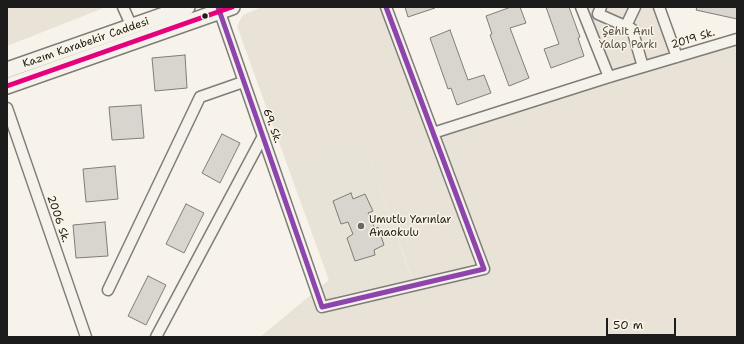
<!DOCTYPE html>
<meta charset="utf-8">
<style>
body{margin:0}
#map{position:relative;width:744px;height:344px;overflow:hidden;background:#f7f3ea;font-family:"Shantell Sans",sans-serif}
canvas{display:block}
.frame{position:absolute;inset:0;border:8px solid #1c1c1c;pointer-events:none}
.scale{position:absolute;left:606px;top:318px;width:70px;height:18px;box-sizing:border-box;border:2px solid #1c1c1c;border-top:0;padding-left:5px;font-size:12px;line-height:14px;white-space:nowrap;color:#1c1c1c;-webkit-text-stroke:3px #fcf5e5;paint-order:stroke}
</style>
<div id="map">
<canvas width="744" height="344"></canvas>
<div class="frame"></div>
<div class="scale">50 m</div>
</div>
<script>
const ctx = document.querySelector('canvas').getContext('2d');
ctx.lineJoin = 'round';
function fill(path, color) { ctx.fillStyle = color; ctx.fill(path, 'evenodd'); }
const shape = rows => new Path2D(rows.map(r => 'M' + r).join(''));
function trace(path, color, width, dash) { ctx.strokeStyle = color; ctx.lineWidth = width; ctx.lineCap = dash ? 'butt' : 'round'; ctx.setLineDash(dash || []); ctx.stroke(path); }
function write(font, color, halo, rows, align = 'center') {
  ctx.font = font + ' "Shantell Sans",sans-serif'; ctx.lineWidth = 3; ctx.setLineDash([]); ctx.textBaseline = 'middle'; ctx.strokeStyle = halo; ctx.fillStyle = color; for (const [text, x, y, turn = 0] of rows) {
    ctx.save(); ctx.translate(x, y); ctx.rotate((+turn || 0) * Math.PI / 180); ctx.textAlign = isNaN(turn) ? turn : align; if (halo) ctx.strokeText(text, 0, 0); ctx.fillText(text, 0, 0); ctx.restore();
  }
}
fill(shape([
 [364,144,412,279,335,297,289,170]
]), '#e8e3d7');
fill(shape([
 [7,7,106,7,7,46],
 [262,7,386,7,433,133,609,77,581,7,661,7,678,56,737,41,737,337,260,337,329,280,336,297,412,278,364,144,289,170,237,26,243,15]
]), '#e8e2d7');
const building = shape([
 [405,7,435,7,435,8,408,17,405,7],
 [511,7,520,7,526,23,510,28,529,78,509,86,490,35,492,34,486,16,511,7],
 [546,7,569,7,580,37,578,38,584,56,551,68,544,49,559,44,546,7],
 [697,7,737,7,737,19,696,10,697,7],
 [450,30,468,80,484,75,491,93,457,105,451,88,448,89,430,38,450,30],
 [185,55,187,88,155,91,152,58,185,55],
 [141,105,144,138,112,140,109,107,141,105],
 [222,134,240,143,220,183,202,173,222,134],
 [115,166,118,199,86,202,83,169,115,166],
 [351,193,353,199,365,194,373,211,368,213,375,229,378,227,384,245,374,250,375,255,355,261,347,238,353,234,348,222,341,224,333,201,351,193],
 [186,204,204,213,184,253,166,244,186,204],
 [105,222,108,256,76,258,73,225,105,222],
 [148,276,166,285,146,325,128,316,148,276]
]);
fill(building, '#d8d5cf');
trace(building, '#7f7d79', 1);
const street = shape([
 [123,7,132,27],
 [218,7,322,307,484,269,386,7],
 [581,7,609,77],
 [601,7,598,14,632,29,643,67],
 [659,7,677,57],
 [626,26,635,7],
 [7,108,86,337],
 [433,133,609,77,737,39],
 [108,290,200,97,243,82],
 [156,337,263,136]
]);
const secondary = shape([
 [7,70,187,7],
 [7,86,232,7]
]);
trace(street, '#7f7d79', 13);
trace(secondary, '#7f7d79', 18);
trace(street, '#f5f2ec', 10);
trace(secondary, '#f5f2ec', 15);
trace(shape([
 [218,7,322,307,484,269,386,7]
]), '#8e44ad', 5);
trace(shape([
 [7,86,232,7]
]), '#e5007d', 5);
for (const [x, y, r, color] of [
 [205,16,3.5,"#1c1c1c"],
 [361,226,4,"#696764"]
]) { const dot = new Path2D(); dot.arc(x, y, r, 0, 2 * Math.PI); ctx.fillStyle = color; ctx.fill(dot); trace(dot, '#fcf5e5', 1.5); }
write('11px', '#555450', '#fcf5e5', [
 ["Şehit Anıl",628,32],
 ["Yalap Parkı",628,45]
]);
write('11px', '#1c1c1c', '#fcf5e5', [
 ["2019 Sk.",693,39,-17],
 ["Kazım Karabekir Caddesi",86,43,-19],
 ["69. Sk.",272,126,70],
 ["2006 Sk.",58,219,71]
]);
write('11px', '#1c1c1c', '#fcf5e5', [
 ["Umutlu Yarınlar",369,220],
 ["Anaokulu",369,233]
], 'left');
</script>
